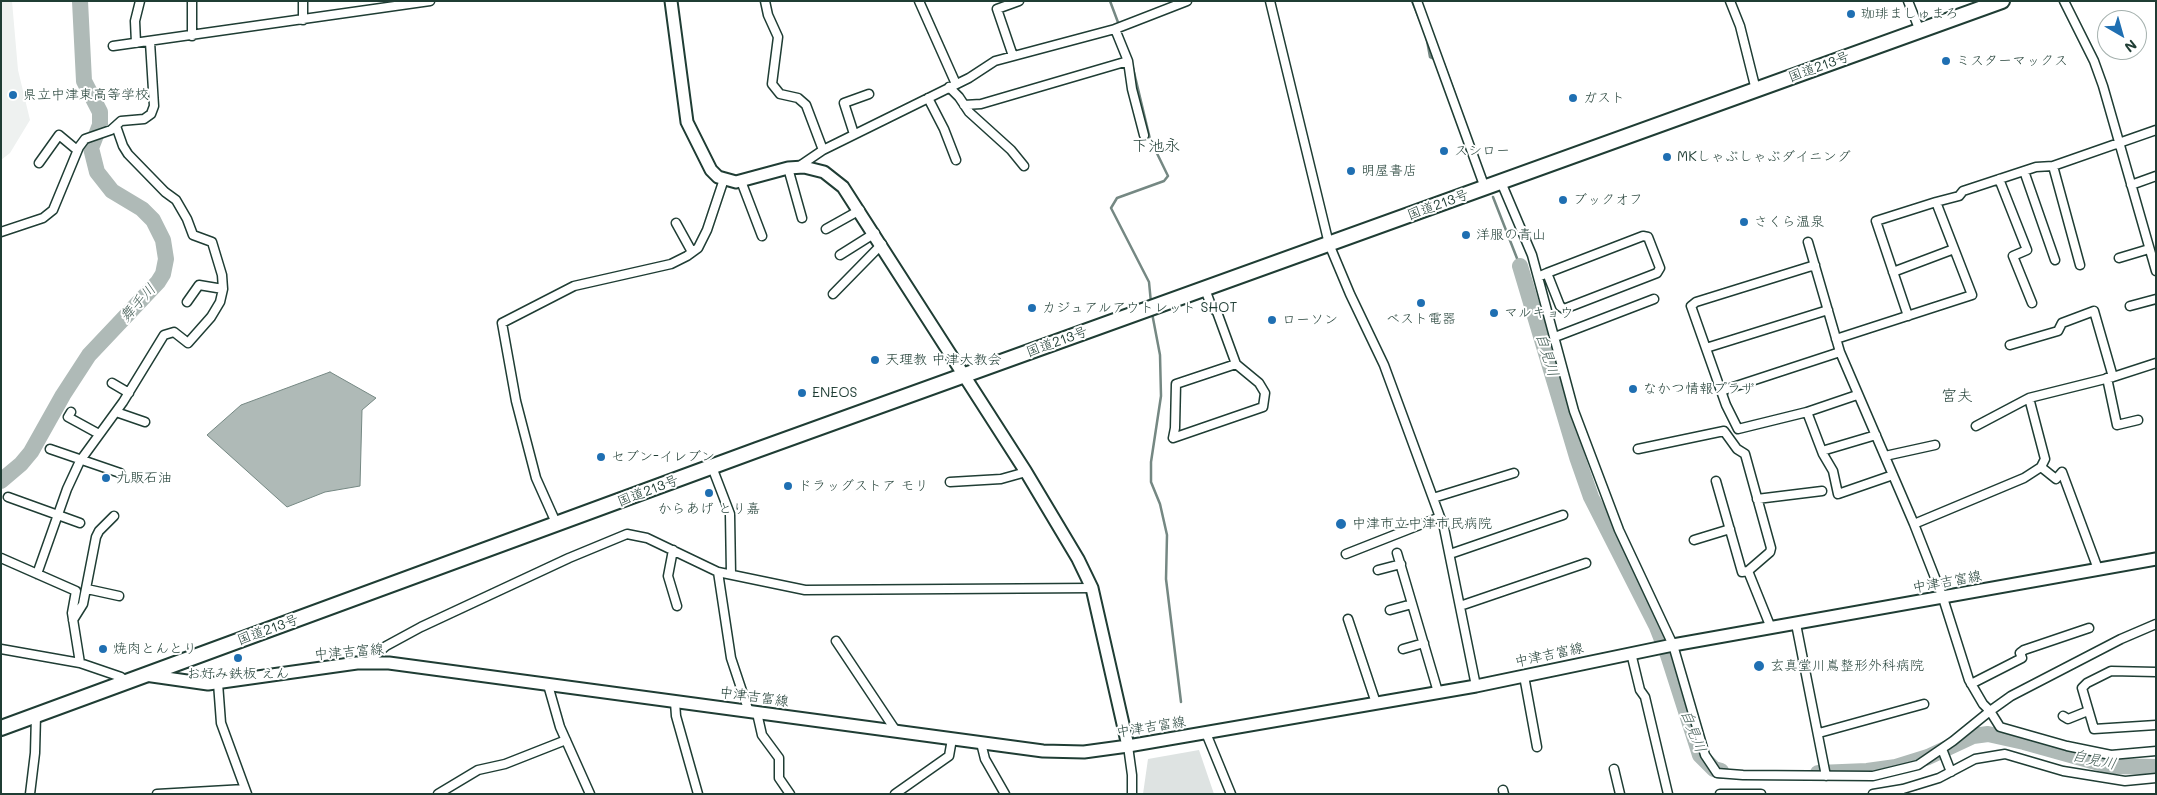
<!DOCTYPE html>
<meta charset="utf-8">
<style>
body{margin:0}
#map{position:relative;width:2157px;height:795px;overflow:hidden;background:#fff;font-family:Mali,sans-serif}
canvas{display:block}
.frame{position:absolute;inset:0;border:2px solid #1f3d34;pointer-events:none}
.north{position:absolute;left:2097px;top:10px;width:50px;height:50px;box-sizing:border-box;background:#fff;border:1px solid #a5b1ae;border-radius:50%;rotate:142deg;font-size:14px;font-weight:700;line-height:20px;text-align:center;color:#1f3d34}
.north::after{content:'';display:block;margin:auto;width:18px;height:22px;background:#1f6fb2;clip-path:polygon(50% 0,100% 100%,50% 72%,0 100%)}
</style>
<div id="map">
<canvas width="2157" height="795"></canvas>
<div class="frame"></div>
<div class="north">N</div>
</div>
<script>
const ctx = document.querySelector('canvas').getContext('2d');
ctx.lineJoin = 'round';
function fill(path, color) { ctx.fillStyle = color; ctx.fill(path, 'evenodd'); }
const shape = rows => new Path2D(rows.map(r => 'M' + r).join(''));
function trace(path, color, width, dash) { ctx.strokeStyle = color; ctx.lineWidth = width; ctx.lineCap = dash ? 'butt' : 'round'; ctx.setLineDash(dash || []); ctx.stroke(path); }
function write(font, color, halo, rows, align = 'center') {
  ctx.font = font + ' Mali,"Klee One",sans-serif'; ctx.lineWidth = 4; ctx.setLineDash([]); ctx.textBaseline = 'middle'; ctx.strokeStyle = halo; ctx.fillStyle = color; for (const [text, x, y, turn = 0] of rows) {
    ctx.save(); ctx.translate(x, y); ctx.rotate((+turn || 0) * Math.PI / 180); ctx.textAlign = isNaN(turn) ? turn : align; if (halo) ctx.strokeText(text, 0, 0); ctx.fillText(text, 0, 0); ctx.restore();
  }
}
fill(shape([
 [1,1,12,1,18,70,30,120,10,153,1,160]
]), '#eef1f0');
fill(shape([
 [1199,750,1214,794,1143,794,1148,759]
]), '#dee3e2');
const water = shape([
 [330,372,376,398,362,410,360,486,325,492,287,507,207,435,241,405,330,372]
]);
fill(water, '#afbab7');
trace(water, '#758883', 1);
trace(shape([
 [1110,1,1119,25],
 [1412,1,1421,23],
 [1426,35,1430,57,1437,60],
 [1444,64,1455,94],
 [1133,68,1150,139,1168,176,1164,181,1117,198,1111,208,1149,282,1151,303],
 [1493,197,1520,266],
 [1152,313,1160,355,1161,396,1151,462,1151,482,1160,504,1167,535,1166,579,1181,702]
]), '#758883', 2.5);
trace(shape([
 [1520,266,1577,457,1591,497,1657,627,1668,655,1700,755,1714,769,1721,771],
 [1,481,21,464,31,452,63,395,89,355,158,282,163,274,166,259,163,240,153,220,142,209,112,191,97,172,91,148,100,125,100,112,84,81,80,1],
 [1818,773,1867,771,1896,767,1928,757,1973,736,1988,734,2024,742,2110,766,2156,767]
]), '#afbab7', 16);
const street = shape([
 [765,1,768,15,778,37,772,84,780,94,798,98,806,105,823,150],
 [919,1,956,84],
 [1270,1,1329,244,1350,294,1384,365,1444,528,1476,686],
 [1417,1,1485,188],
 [1730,1,1740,26,1756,90],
 [1908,1,1920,31],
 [2064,1,2094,61,2103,86,2156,271],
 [303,20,303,1],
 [192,36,192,1],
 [136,43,135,21,140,1],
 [113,46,430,1],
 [1013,56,997,9,1019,1],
 [1128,61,1132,89,1144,135],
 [949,87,959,97,969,112,1011,150,1024,166],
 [928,98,944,129,956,160],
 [964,105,981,104,1128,61,1115,29],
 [854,134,844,103,869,94],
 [39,163,59,135,77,150],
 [2053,166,2080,265],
 [798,167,823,150,969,78,995,61,1115,29,1187,1],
 [788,168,802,218],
 [2024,171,2055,260],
 [1999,179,2027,250,2013,256,2032,303],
 [741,181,762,236],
 [1501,182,1532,255,1574,411,1619,530,1673,645,1705,755,1717,773,1743,775,1873,776,1918,765,1953,741,1990,711,2000,727,2067,746,2111,755,2156,751],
 [2131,185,2156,176],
 [1936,202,1959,196,1963,191,2036,167,2053,166,2156,130],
 [676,223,692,252],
 [826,229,860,210],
 [1,232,43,218,53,210,79,147,85,139,111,130,121,121,144,119,151,114,154,106,150,42],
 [1808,242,1840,352,1914,524,1943,598,1969,680,1983,704,1990,711,2011,696,2121,639,2156,624],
 [840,255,875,233],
 [2119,258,2149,249],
 [1815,265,1696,302,1691,306,1726,405,1738,429,1807,412,1857,395],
 [1893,272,1954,249],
 [1538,277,1547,273,1643,236,1648,237,1660,268,1657,273,1564,309,1560,306,1547,273],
 [1205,289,1212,308,1217,312,1236,364,1259,383,1265,393,1263,407,1173,438,1175,428,1176,384,1236,364],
 [833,294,882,244],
 [187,302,199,285,223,289],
 [2130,306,2156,299],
 [1555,337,1654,299],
 [1836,339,1972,295,1936,202,1876,221,1908,316],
 [2010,345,2058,331,2062,323,2094,311,2113,377],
 [1706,348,1828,310],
 [2107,378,2117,425,2138,420],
 [112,383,129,393],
 [1721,391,1840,352],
 [71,412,68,417,99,434],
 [116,412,145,422],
 [1807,412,1823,454,1833,471,1838,494,1893,475],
 [1976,426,2029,398],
 [50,449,120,473],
 [1638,449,1724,431,1737,449,1745,454,1771,548,1770,552,1748,571,1771,628],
 [1822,451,1876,435],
 [1885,456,1935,445],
 [712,467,730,514,731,574],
 [2041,467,2056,479,2062,472,2098,569],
 [1716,481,1742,572,1748,571],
 [950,482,1001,479,1026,472],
 [8,497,80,523],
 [1433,498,1514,473],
 [1757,499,1822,491],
 [1914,524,2024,478,2041,467,2045,459,2029,398,2113,377,2156,363],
 [557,525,536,478,516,401,502,323,574,286,671,264,687,256,698,248,707,230,724,179],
 [1694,540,1730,529],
 [673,550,668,576,677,606],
 [1397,553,1438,692],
 [1346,554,1440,517],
 [1450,554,1563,515],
 [1,558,76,591,72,613,80,663],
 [1378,570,1401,564],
 [718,572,731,658,749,712],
 [37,574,67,489,80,461,123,402,164,335,174,332,188,343,211,317,220,302,223,289,222,275,212,242,193,235,187,219,176,200,165,192,128,154,123,146,116,126],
 [87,589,119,596],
 [1460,606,1586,563],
 [1390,610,1412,604],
 [1348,619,1376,703],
 [73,620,83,604,96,537,99,531,114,516],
 [1796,624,1826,776],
 [836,641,896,731],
 [1,649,80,663,121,677,126,681],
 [1403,649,1424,643],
 [1631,653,1640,690,1645,697,1668,794],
 [368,662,386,646,421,627,569,558,627,534,647,538,718,572,805,590,1092,588],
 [2156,672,2111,671,2087,683,2082,688,2094,729,2156,725],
 [1524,676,1537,747],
 [218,683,221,723,247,794],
 [1971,684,2022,658,2020,653,2024,650,2089,628],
 [548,685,560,727,590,794],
 [675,702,676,716,698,794],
 [757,713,762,735,779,758,779,778,790,794],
 [2063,716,2068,719,2088,711],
 [1206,733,1231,794],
 [1819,733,1924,704],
 [981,743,985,759,1005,794],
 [1128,746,1132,775,1132,794],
 [1942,749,1951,772],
 [1614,769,1620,794],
 [1503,790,1504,794],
 [30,794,35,753,36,715],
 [157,794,245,789],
 [438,794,478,770,505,764,566,740],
 [895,794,949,756,952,739],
 [1720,794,1761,794],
 [1873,794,1903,789,1939,778,1975,759,2005,754,2063,771,2125,781,2156,778]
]);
const secondary = shape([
 [671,1,687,122,711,170,718,177,736,182,788,168,804,167,824,172,843,187,1026,472,1078,559,1092,588,1128,746],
 [145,675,208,684,357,663,389,663,1043,751,1084,752,1128,746,1476,686,1673,645,2156,559]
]);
const highway = shape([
 [1,728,757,450,2002,1]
]);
trace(street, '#1f3d34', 11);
trace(secondary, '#1f3d34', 15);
trace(highway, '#1f3d34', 18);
trace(street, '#fff', 8);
trace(secondary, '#fff', 11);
trace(highway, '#fff', 14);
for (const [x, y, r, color] of [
 [1851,14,5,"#1f6fb2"],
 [1946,61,5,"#1f6fb2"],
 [13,95,5,"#1f6fb2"],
 [1573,98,5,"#1f6fb2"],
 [1444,151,5,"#1f6fb2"],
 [1667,157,5,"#1f6fb2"],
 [1351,171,5,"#1f6fb2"],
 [1563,200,5,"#1f6fb2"],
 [1744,222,5,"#1f6fb2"],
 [1466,235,5,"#1f6fb2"],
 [1421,303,5,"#1f6fb2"],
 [1032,308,5,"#1f6fb2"],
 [1494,313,5,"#1f6fb2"],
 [1272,320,5,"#1f6fb2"],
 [875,360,5,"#1f6fb2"],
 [1633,389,5,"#1f6fb2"],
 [802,393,5,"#1f6fb2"],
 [601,457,5,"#1f6fb2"],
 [106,478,5,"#1f6fb2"],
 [788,486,5,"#1f6fb2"],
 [709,493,5,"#1f6fb2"],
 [1341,524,6,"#1f6fb2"],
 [103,649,5,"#1f6fb2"],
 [238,658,5,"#1f6fb2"],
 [1759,666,6,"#1f6fb2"]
]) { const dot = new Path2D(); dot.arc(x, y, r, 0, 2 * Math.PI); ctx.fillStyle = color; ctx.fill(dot); trace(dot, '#fff', 2); }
write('14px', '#1f3d34', '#fff', [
 ["珈琲ましゅまろ",1861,14],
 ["ミスターマックス",1956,61],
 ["県立中津東高等学校",23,95],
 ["ガスト",1583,98],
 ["スシロー",1454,151],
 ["MKしゃぶしゃぶダイニング",1677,157],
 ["明屋書店",1361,171],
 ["ブックオフ",1573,200],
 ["さくら温泉",1754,222],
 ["洋服の青山",1476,235],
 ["カジュアルアウトレット SHOT",1042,308],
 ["マルキョウ",1504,313],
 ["ベスト電器",1421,319,"center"],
 ["ローソン",1282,320],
 ["天理教 中津大教会",885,360],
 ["なかつ情報プラザ",1643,389],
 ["ENEOS",812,393],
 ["セブン-イレブン",611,457],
 ["九販石油",116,478],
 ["ドラッグストア モリ",798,486],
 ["からあげ とり嘉",709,509,"center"],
 ["中津市立中津市民病院",1352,524],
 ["焼肉とんとり",113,649],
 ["玄真堂川嶌整形外科病院",1770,666],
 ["お好み鉄板 えん",238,674,"center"]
], 'left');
write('14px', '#1f3d34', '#fff', [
 ["国道213号",1819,67,-20],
 ["国道213号",1438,205,-20],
 ["国道213号",1057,342,-20],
 ["国道213号",648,491,-21],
 ["中津吉富線",1947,582,-10],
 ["国道213号",268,630,-20],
 ["中津吉富線",349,652,-5],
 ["中津吉富線",1549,655,-12],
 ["中津吉富線",754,697,8],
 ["中津吉富線",1151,727,-9]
]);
write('italic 15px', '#4a625b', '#fff', [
 ["舞手川",138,303,-48],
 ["自見川",1547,355,73],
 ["自見川",1693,731,69],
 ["自見川",2094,760,12]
]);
write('16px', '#1f3d34', '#fff', [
 ["下池永",1156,146],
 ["宮夫",1957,396]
]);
</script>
